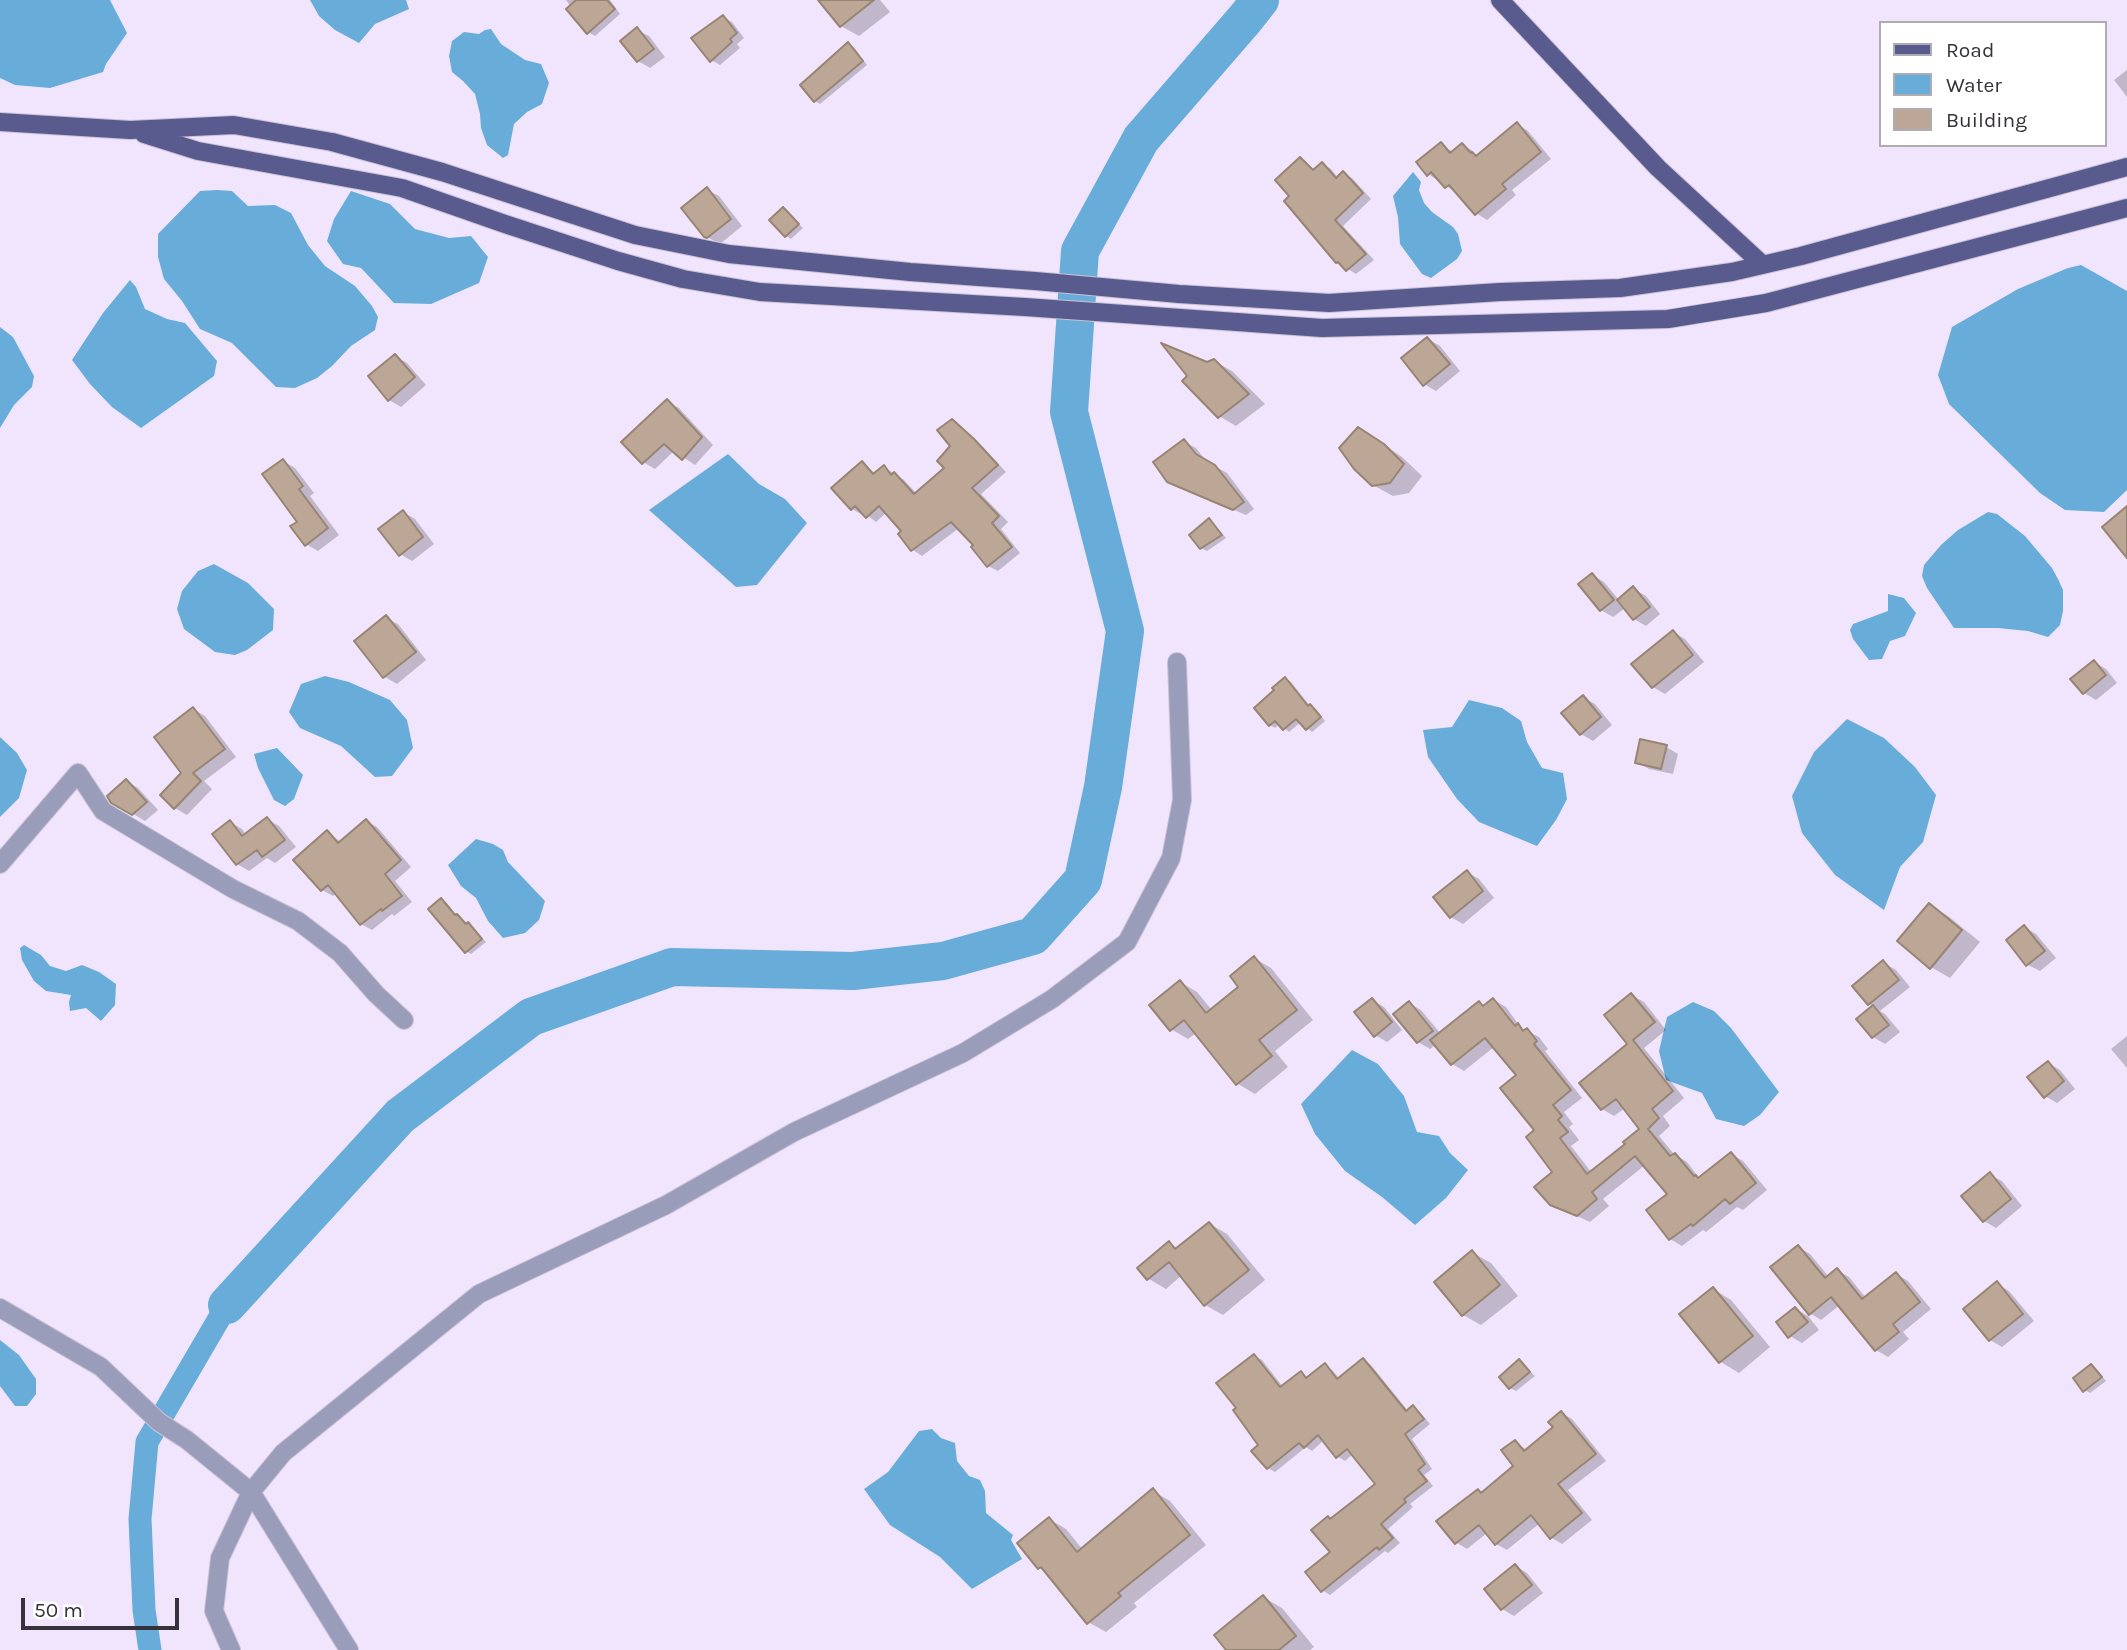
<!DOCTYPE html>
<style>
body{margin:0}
#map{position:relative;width:2127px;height:1650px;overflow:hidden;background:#f0e5fd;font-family:Karla,sans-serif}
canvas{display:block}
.legend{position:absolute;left:1879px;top:21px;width:228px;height:126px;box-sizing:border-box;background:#fff;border:2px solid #afadb1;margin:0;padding:9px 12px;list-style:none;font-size:21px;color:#36323b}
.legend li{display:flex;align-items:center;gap:14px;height:35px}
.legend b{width:35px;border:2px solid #afadb1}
.scale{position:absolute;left:21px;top:1598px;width:158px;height:32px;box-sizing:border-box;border:4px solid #36323b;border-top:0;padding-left:9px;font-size:21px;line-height:24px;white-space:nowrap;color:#36323b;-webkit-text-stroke:5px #fff;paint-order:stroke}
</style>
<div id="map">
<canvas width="2127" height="1650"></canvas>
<ul class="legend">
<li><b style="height:9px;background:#595b8f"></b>Road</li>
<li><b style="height:19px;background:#68acda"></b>Water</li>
<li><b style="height:19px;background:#bca796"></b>Building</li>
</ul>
<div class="scale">50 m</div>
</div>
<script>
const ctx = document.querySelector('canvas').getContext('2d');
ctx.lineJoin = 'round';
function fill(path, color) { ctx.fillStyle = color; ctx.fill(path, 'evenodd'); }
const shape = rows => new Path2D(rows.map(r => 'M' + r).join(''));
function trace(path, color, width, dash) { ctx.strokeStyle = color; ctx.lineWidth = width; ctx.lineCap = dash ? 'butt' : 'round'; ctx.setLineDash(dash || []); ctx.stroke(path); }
fill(shape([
 [0,0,110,0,127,33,106,64,103,72,50,88,15,85,0,78],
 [310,0,406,0,409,9,375,24,359,43,335,30,319,16],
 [491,29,501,44,525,60,541,64,549,83,542,104,527,112,514,124,508,155,503,158,487,145,481,128,480,114,475,94,463,81,452,72,449,56,452,41,464,32,479,34,485,30],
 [1413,172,1421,182,1419,190,1424,203,1432,212,1453,227,1458,234,1462,251,1457,259,1431,278,1422,274,1400,244,1398,217,1393,196],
 [217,190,232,191,248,206,275,205,291,213,308,245,325,266,355,286,372,306,378,317,375,330,351,346,332,366,317,378,295,388,276,387,232,343,200,329,182,301,164,279,158,257,158,234,200,191],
 [351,191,390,204,415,229,449,238,471,236,488,257,479,283,431,304,394,303,361,268,343,264,327,241,334,219],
 [2081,265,2127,291,2127,490,2104,512,2065,510,2040,493,1949,404,1938,375,1952,327,2018,289,2068,268],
 [130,280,136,287,145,309,167,319,185,323,217,361,214,376,141,428,112,407,90,384,72,360,103,313],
 [0,327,13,337,34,376,32,387,14,405,0,428],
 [728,454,759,484,785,499,807,523,757,585,736,587,649,510],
 [1988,512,1997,514,2025,536,2052,568,2058,579,2063,590,2063,611,2060,625,2048,637,2028,631,1998,628,1954,628,1927,588,1922,576,1924,565,1941,545,1958,530],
 [214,564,248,583,274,609,273,630,247,650,235,655,215,652,184,629,177,609,182,591,198,571],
 [1888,594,1904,598,1916,613,1905,636,1890,641,1882,659,1869,660,1853,639,1850,630,1853,624,1888,611],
 [325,676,349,682,390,700,407,720,413,748,392,776,375,777,341,746,300,728,289,712,301,684],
 [1469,700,1502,708,1521,721,1527,742,1542,768,1563,773,1567,799,1556,820,1537,846,1479,822,1457,799,1428,757,1423,730,1452,727],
 [1847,719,1884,738,1915,767,1936,795,1923,842,1900,867,1884,910,1835,875,1802,833,1792,796,1814,752],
 [0,737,17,753,27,770,19,798,0,817],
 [277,748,303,775,294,799,285,806,274,800,258,768,254,754],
 [476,839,493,844,503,850,508,862,545,901,539,920,525,933,503,938,488,921,476,898,461,886,448,865],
 [24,945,41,955,50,966,66,971,82,965,99,972,116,984,115,1005,101,1021,86,1008,70,1011,69,1002,71,995,46,991,34,981,22,960,20,948],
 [1693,1002,1714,1011,1731,1028,1779,1092,1760,1115,1744,1126,1716,1119,1702,1093,1666,1080,1659,1051,1667,1017],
 [1352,1050,1378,1064,1404,1096,1417,1132,1439,1136,1450,1153,1468,1170,1446,1198,1415,1225,1382,1197,1345,1171,1315,1134,1301,1104],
 [0,1340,19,1355,36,1379,36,1394,27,1406,15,1406,0,1386],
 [932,1429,941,1438,955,1443,957,1461,969,1476,980,1480,985,1491,986,1513,1013,1535,1011,1540,1022,1559,972,1589,940,1557,890,1525,864,1489,888,1472,919,1431]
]), '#68acda');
fill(shape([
 [566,0,610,0,620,14,595,36,588,32],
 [821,0,880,0,890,12,859,36,841,26],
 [723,17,732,22,744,38,737,44,740,48,720,65,711,60],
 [637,30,649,36,665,57,650,68,638,61],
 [848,44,854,47,867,65,820,104,815,101],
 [2127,70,2127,97,2114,80],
 [1517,124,1528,131,1551,159,1512,190,1516,195,1487,220,1476,213,1457,193,1428,174,1441,145,1453,152,1462,145,1473,151,1477,156],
 [1301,159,1315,170,1322,164,1331,169,1338,178,1343,173,1352,178,1371,199,1343,226,1374,260,1356,274,1337,262],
 [707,190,719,196,742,226,720,244,705,236],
 [783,209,803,228,791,239,786,236],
 [1428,339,1440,346,1460,371,1436,391,1424,384],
 [395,356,407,363,426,385,401,407,389,400,371,376],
 [1214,361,1232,371,1265,404,1236,426,1219,416,1207,364],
 [667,401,679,408,713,445,695,465,674,451,655,469,643,462],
 [952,421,961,427,983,447,1006,472,981,494,1008,522,1001,529,1020,553,998,571,988,566,976,546,959,528,922,556,913,550,900,534,904,532,887,512,876,522,863,512,861,514,852,509,862,463,876,474,884,467,904,480,917,494,947,468,953,446],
 [1377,440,1402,457,1422,476,1409,493,1393,496,1373,485],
 [1184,442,1196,448,1207,462,1227,473,1254,509,1246,515,1180,487],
 [283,461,295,468,314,493,310,496,339,535,318,551,306,544],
 [403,512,415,519,434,544,412,561,400,554],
 [1209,520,1214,524,1226,538,1207,551,1201,548],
 [1592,575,1604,582,1619,600,1634,589,1646,596,1660,614,1646,626,1634,619,1625,608,1613,617,1601,610],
 [386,618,398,624,426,660,397,684,385,677,356,642],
 [1673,632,1685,639,1704,662,1665,694,1653,687],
 [2094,662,2106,669,2117,683,2096,700,2084,693],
 [1286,679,1291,682,1310,706,1316,709,1325,721,1312,732,1301,722,1289,732,1280,724,1275,728,1270,725,1277,690],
 [1583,697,1595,704,1612,725,1593,741,1581,734],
 [193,709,205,716,236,757,204,781,212,789,187,815,175,808,184,773],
 [1666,747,1678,754,1673,774,1649,769,1637,762],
 [126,781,138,788,158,810,145,821,112,801],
 [267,819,279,826,296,847,275,863,267,858,249,871,237,864,230,822,242,829,246,835],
 [366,821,377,827,411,867,395,881,412,902,394,916,392,914,372,930,361,924,337,893,333,896,322,890,327,832,341,842],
 [1467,872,1479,879,1494,898,1463,924,1451,917],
 [442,900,447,903,457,916,473,928,486,942,471,954,466,951],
 [1930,905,1948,916,1980,942,1950,978,1931,967],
 [2024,927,2036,934,2056,958,2040,971,2028,965],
 [1254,958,1271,968,1313,1020,1275,1051,1288,1067,1255,1094,1238,1084,1196,1033,1188,1039,1171,1029,1180,982,1197,992,1212,1010,1241,987],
 [1884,963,1896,970,1910,987,1880,1011,1885,1014,1900,1032,1885,1044,1873,1037,1859,1019,1874,1007,1869,1004],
 [1631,995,1644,1002,1666,1030,1644,1048,1684,1098,1663,1116,1670,1126,1659,1136,1674,1154,1687,1162,1700,1179,1731,1154,1743,1161,1767,1190,1743,1210,1737,1207,1706,1232,1703,1230,1682,1246,1670,1239,1670,1195,1645,1165,1603,1199,1609,1206,1590,1222,1551,1204,1554,1173,1537,1130,1518,1075,1494,1047,1464,1071,1452,1064,1436,1044,1430,1049,1418,1042,1409,1003,1421,1010,1441,1034,1479,1003,1485,1006,1494,1000,1506,1007,1521,1028,1539,1037,1548,1049,1545,1051,1582,1098,1564,1112,1573,1124,1569,1127,1579,1140,1571,1146,1592,1173,1627,1144,1642,1129,1625,1108,1614,1116,1602,1109,1630,1044],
 [1372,1000,1384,1007,1402,1030,1387,1042,1375,1035],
 [2127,1036,2127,1068,2111,1049],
 [2048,1063,2060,1070,2075,1089,2057,1103,2045,1096],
 [1990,1175,2002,1181,2022,1206,1996,1228,1984,1221],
 [1210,1224,1227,1234,1265,1280,1223,1315,1205,1305,1182,1275,1166,1289,1149,1279,1169,1243,1179,1249],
 [1798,1247,1810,1254,1829,1277,1837,1270,1849,1277,1866,1298,1896,1274,1908,1281,1931,1309,1903,1332,1909,1339,1888,1357,1876,1350,1840,1305,1821,1320,1810,1313],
 [1473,1253,1491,1263,1518,1296,1481,1325,1463,1315],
 [1997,1284,2009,1291,2034,1321,2002,1347,1990,1340],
 [1713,1289,1731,1300,1770,1347,1739,1373,1721,1362,1682,1314],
 [1796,1309,1808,1316,1819,1330,1802,1343,1790,1336],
 [1254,1356,1262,1360,1283,1387,1301,1373,1309,1378,1325,1366,1332,1370,1340,1379,1363,1360,1371,1365,1408,1411,1413,1407,1420,1412,1430,1424,1412,1439,1432,1469,1424,1475,1433,1486,1410,1504,1413,1507,1388,1529,1400,1543,1388,1553,1385,1551,1330,1595,1322,1590,1332,1552,1331,1520,1378,1484,1353,1454,1345,1461,1337,1456,1324,1440,1312,1451,1306,1447,1275,1472,1268,1468,1260,1446],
 [1519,1361,1535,1376,1516,1391,1510,1388],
 [2091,1366,2096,1369,2106,1381,2090,1393,2085,1390],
 [1562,1413,1572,1419,1606,1461,1568,1490,1592,1520,1562,1544,1552,1538,1540,1523,1507,1550,1496,1544,1487,1533,1467,1549,1457,1543,1439,1521,1478,1491,1482,1494,1516,1467,1515,1442,1527,1450,1555,1427],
 [1153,1491,1170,1501,1206,1545,1134,1603,1137,1607,1106,1632,1088,1622,1049,1574,1039,1568,1019,1543,1049,1519,1066,1529,1083,1550],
 [1515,1566,1527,1573,1543,1593,1514,1616,1502,1609],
 [1263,1597,1282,1608,1314,1647,1310,1650,1228,1650]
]), '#0003');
trace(shape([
 [150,1650,144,1610,140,1519,147,1442,227,1305]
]), '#68acda', 23);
trace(shape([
 [227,1305,400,1116,531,1017,672,967,853,971,943,961,1033,936,1083,880,1103,787,1125,631,1069,412,1080,251,1141,139,1245,19,1260,0]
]), '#68acda', 38);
const building = shape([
 [576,0,607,0,615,9,587,34,566,9,576,0],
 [818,0,874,0,840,27,818,0],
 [723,15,737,33,730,39,732,42,710,62,691,38,723,15],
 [637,27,654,49,637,62,620,41,637,27],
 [848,42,863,61,814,102,800,85,848,42],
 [1517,122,1541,152,1502,184,1506,189,1475,215,1449,185,1445,188,1431,172,1427,176,1416,162,1441,142,1450,153,1462,143,1471,153,1472,152,1476,156,1517,122],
 [1300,157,1313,170,1322,162,1336,178,1343,171,1363,193,1335,220,1366,254,1346,271,1338,262,1336,263,1284,201,1289,196,1275,180,1300,157],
 [707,187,731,219,707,238,704,237,681,208,707,187],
 [783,207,799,224,785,237,769,220,783,207],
 [1427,337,1450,364,1423,386,1401,358,1427,337],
 [1161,343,1207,362,1214,359,1249,394,1218,418,1182,381,1187,376,1161,343],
 [395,354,415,377,388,401,368,376,395,354],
 [667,399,702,437,682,460,664,444,642,464,621,442,667,399],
 [952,419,974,439,998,465,972,488,999,516,992,523,1012,547,987,567,971,547,973,545,951,522,911,551,898,534,901,531,879,506,866,518,855,506,851,510,831,488,862,461,873,474,884,465,891,475,894,472,914,494,944,468,937,461,950,446,937,430,952,419],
 [1358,427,1384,444,1404,464,1390,483,1372,486,1354,469,1339,448,1358,427],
 [1184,439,1196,454,1215,465,1244,502,1233,510,1167,482,1153,462,1184,439],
 [283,459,303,486,299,489,328,528,305,546,290,526,297,522,262,474,283,459],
 [2127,506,2127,558,2102,527,2127,506],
 [403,510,423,537,399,556,378,529,403,510],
 [1209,518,1222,535,1200,549,1189,535,1209,518],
 [1592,573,1614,600,1600,611,1578,584,1592,573],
 [1633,586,1650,607,1633,620,1617,600,1633,586],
 [386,615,416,652,383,678,354,641,386,615],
 [1673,630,1693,655,1652,688,1631,664,1673,630],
 [2094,660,2106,675,2083,694,2070,679,2094,660],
 [1285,677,1308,706,1310,704,1321,717,1306,730,1296,719,1283,730,1275,721,1269,726,1254,708,1274,690,1272,688,1285,677],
 [1583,695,1601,717,1580,735,1561,713,1583,695],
 [193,707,225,749,193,773,201,781,174,809,160,795,181,773,154,737,193,707],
 [1640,739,1667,745,1661,769,1635,763,1640,739],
 [126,779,147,802,132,815,111,803,107,796,126,779],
 [267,817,285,840,262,857,257,850,236,865,212,834,230,820,242,836,267,817],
 [366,819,401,860,385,874,402,896,382,911,381,909,360,925,328,885,321,891,293,860,327,830,338,843,366,819],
 [1467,870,1483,891,1450,918,1433,897,1467,870],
 [441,898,455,915,457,914,466,924,468,922,482,939,465,953,428,909,441,898],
 [1929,903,1962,930,1930,969,1897,941,1929,903],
 [2024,925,2045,951,2026,966,2006,940,2024,925],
 [1254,956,1297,1010,1259,1040,1272,1056,1236,1085,1184,1020,1170,1031,1149,1005,1180,980,1206,1013,1238,987,1230,976,1254,956],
 [1883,960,1899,980,1868,1005,1852,986,1883,960],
 [1631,993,1655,1022,1633,1040,1673,1091,1652,1109,1659,1118,1648,1129,1670,1156,1675,1153,1694,1176,1696,1175,1698,1178,1731,1152,1756,1183,1730,1204,1725,1199,1693,1226,1691,1224,1669,1240,1646,1210,1667,1194,1635,1156,1592,1192,1597,1199,1577,1216,1550,1205,1534,1187,1552,1172,1526,1137,1534,1130,1500,1088,1516,1075,1485,1038,1451,1065,1430,1040,1479,1001,1483,1006,1493,998,1515,1026,1518,1023,1523,1031,1527,1028,1537,1041,1534,1044,1571,1090,1553,1105,1562,1116,1558,1120,1568,1132,1560,1138,1587,1174,1625,1144,1623,1142,1639,1129,1616,1099,1601,1110,1579,1083,1627,1044,1604,1015,1631,993],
 [1372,998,1392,1022,1374,1037,1354,1012,1372,998],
 [1409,1001,1433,1031,1417,1043,1393,1014,1409,1001],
 [1873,1005,1889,1025,1872,1038,1856,1019,1873,1005],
 [2048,1061,2064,1081,2044,1098,2027,1077,2048,1061],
 [1990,1172,2011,1199,1983,1222,1961,1196,1990,1172],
 [1209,1222,1249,1270,1204,1306,1169,1262,1147,1280,1137,1268,1169,1241,1175,1249,1209,1222],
 [1798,1245,1825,1278,1837,1268,1862,1299,1896,1272,1920,1302,1893,1324,1899,1332,1875,1351,1831,1297,1809,1315,1770,1267,1798,1245],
 [1472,1250,1500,1285,1462,1316,1434,1282,1472,1250],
 [1997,1281,2023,1314,1989,1341,1963,1309,1997,1281],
 [1713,1287,1753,1336,1719,1363,1679,1314,1713,1287],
 [1795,1307,1808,1322,1788,1338,1776,1322,1795,1307],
 [1254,1354,1280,1387,1301,1371,1306,1378,1325,1363,1337,1379,1363,1358,1406,1411,1413,1405,1424,1419,1405,1434,1425,1464,1418,1470,1427,1481,1404,1499,1406,1502,1381,1524,1393,1538,1379,1550,1377,1547,1321,1592,1305,1572,1330,1552,1311,1530,1328,1516,1330,1519,1375,1484,1347,1449,1336,1458,1318,1435,1304,1448,1299,1443,1267,1469,1251,1451,1258,1445,1233,1410,1236,1408,1216,1383,1254,1354],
 [1519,1359,1530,1372,1509,1389,1499,1377,1519,1359],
 [2091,1364,2102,1377,2083,1392,2073,1378,2091,1364],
 [1561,1411,1596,1454,1558,1484,1582,1513,1550,1539,1531,1515,1495,1545,1479,1525,1455,1544,1436,1521,1478,1489,1481,1493,1513,1466,1501,1450,1515,1440,1524,1451,1553,1427,1548,1422,1561,1411],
 [1153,1488,1190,1535,1118,1593,1121,1596,1087,1624,1041,1567,1038,1569,1017,1543,1049,1517,1077,1552,1153,1488],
 [1515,1564,1532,1585,1501,1610,1484,1589,1515,1564],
 [1263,1595,1296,1636,1279,1650,1226,1650,1214,1635,1263,1595]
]);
fill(building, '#bca796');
trace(building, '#988473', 2);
const street = shape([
 [0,864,78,773,103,811,233,889,298,921,340,953,376,994,404,1020],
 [0,1308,101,1367,159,1422,187,1440,251,1492,349,1650],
 [231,1650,214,1611,220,1558,251,1492,283,1453,479,1294,666,1205,794,1132,963,1053,1052,999,1127,942,1171,858,1182,800,1177,662]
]);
const primary = shape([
 [1500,0,1658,168,1763,265],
 [0,122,130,130,234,125,332,142,442,172,635,235,729,254,910,272,1035,281,1179,294,1329,303,1500,292,1620,288,1732,272,1801,256,2127,167],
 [144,134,198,151,402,188,505,224,618,261,683,279,760,292,1025,307,1322,328,1668,319,1766,303,2127,208]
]);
trace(street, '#cbc1d6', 20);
trace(primary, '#cbc1d6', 20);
trace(street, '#9a9dba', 18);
trace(primary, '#595b8f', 18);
</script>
